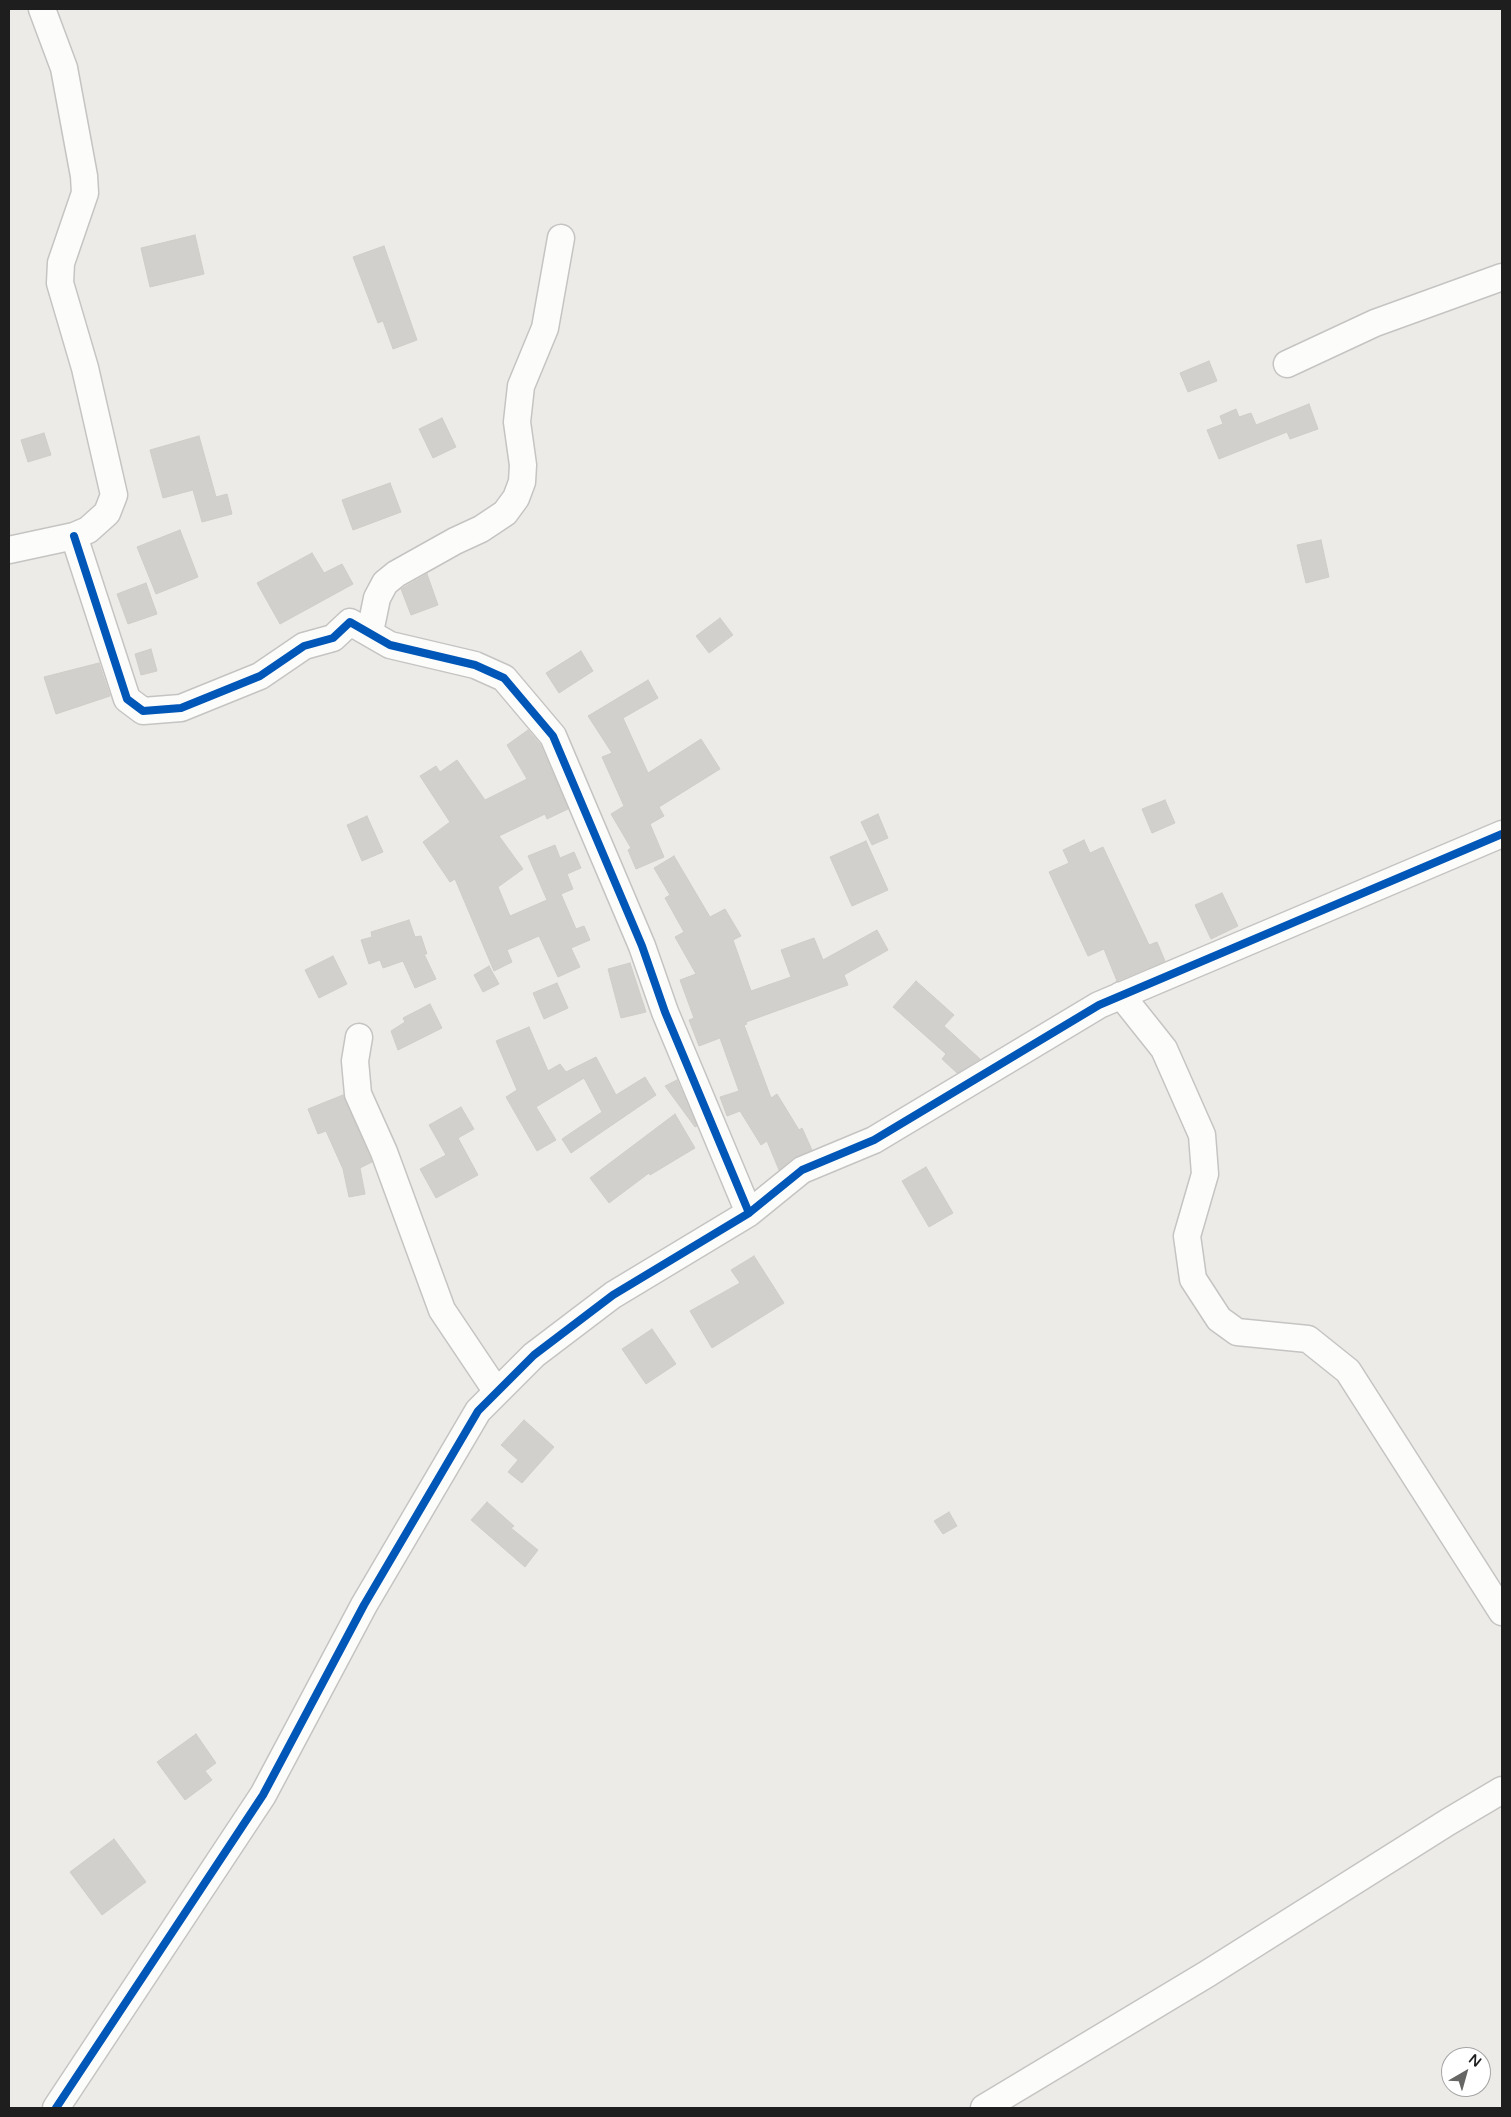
<!DOCTYPE html>
<style>
body{margin:0}
#map{position:relative;width:1511px;height:2117px;overflow:hidden;background:#edebe7;font-family:"Varela Round",sans-serif}
canvas{display:block}
.frame{position:absolute;inset:0;border:10px solid #1e1e1e;pointer-events:none}
.north{position:absolute;left:1441px;top:2047px;width:50px;height:50px;box-sizing:border-box;background:#fff;border:1px solid #a5a5a5;border-radius:50%;rotate:38deg;font-size:14px;font-weight:700;line-height:20px;text-align:center;color:#1e1e1e}
.north::after{content:'';display:block;margin:auto;width:18px;height:22px;background:#666664;clip-path:polygon(50% 0,100% 100%,50% 72%,0 100%)}
</style>
<div id="map">
<canvas width="1511" height="2117"></canvas>
<div class="frame"></div>
<div class="north">N</div>
</div>
<script>
const ctx = document.querySelector('canvas').getContext('2d');
ctx.lineJoin = 'round';
function fill(path, color) { ctx.fillStyle = color; ctx.fill(path, 'evenodd'); }
const shape = rows => new Path2D(rows.map(r => 'M' + r).join(''));
function trace(path, color, width, dash) { ctx.strokeStyle = color; ctx.lineWidth = width; ctx.lineCap = dash ? 'butt' : 'round'; ctx.setLineDash(dash || []); ctx.stroke(path); }
const building = shape([
 [195,235,204,274,150,287,141,248,195,235],
 [384,246,417,340,393,349,383,321,378,323,353,257,384,246],
 [1209,361,1217,381,1188,392,1180,373,1209,361],
 [1309,404,1318,429,1290,439,1287,432,1219,459,1207,430,1223,424,1220,416,1236,409,1239,417,1251,413,1256,425,1309,404],
 [442,418,456,447,433,458,419,429,442,418],
 [44,433,51,455,28,462,21,440,44,433],
 [199,436,216,497,227,494,232,514,202,522,193,490,163,498,150,450,199,436],
 [390,483,401,512,353,530,342,500,390,483],
 [180,530,198,577,156,594,137,547,180,530],
 [1321,540,1329,577,1306,583,1297,545,1321,540],
 [312,553,324,573,342,564,353,584,280,624,257,583,312,553],
 [427,574,438,605,411,615,401,589,427,574],
 [146,583,157,614,128,624,117,594,146,583],
 [720,618,733,635,709,653,696,636,720,618],
 [151,649,157,671,141,675,135,654,151,649],
 [581,651,593,671,559,693,546,673,581,651],
 [99,663,110,696,56,714,44,677,99,663],
 [648,680,658,698,623,718,648,773,701,739,720,769,659,807,664,816,650,824,664,857,636,869,628,850,631,848,611,814,624,806,602,757,612,753,588,716,648,680],
 [528,730,540,744,568,809,547,819,545,814,499,836,523,869,498,887,510,916,547,900,528,856,555,845,560,858,574,852,581,868,567,874,573,889,561,894,576,929,584,926,590,940,571,948,580,967,558,977,539,936,507,950,512,962,494,971,455,879,450,882,423,842,450,822,420,776,436,766,440,772,457,760,485,800,527,779,507,745,528,730],
 [1165,800,1175,823,1152,833,1142,809,1165,800],
 [878,814,888,838,872,845,861,822,878,814],
 [367,816,383,852,362,861,347,825,367,816],
 [1084,840,1090,853,1103,847,1149,945,1157,942,1165,961,1117,981,1104,949,1088,956,1049,872,1069,863,1063,850,1084,840],
 [866,841,888,890,852,906,830,857,866,841],
 [674,856,710,917,725,909,741,936,733,940,751,991,791,977,781,950,814,938,823,960,877,930,888,950,844,975,848,985,746,1022,747,1024,744,1025,771,1098,777,1094,799,1130,802,1128,812,1150,793,1158,779,1170,767,1141,761,1145,740,1111,727,1116,720,1097,739,1091,720,1038,699,1046,689,1020,694,1018,680,980,696,974,675,937,684,932,665,898,670,895,654,868,674,856],
 [1222,893,1238,926,1211,939,1195,905,1222,893],
 [409,920,415,937,421,936,427,954,424,954,436,979,415,988,403,961,383,968,380,960,369,964,361,940,372,937,371,932,409,920],
 [333,956,347,984,319,998,305,970,333,956],
 [630,963,646,1012,621,1018,608,969,630,963],
 [489,966,499,984,483,992,474,975,489,966],
 [916,981,954,1015,944,1026,980,1059,957,1073,942,1059,946,1054,893,1007,916,981],
 [557,983,568,1008,544,1019,533,993,557,983],
 [430,1004,442,1028,398,1050,391,1031,405,1022,403,1018,430,1004],
 [529,1027,548,1071,560,1064,566,1072,596,1057,616,1095,645,1077,656,1095,571,1153,562,1139,602,1112,584,1078,536,1107,556,1140,537,1151,506,1097,517,1090,496,1041,529,1027],
 [677,1080,697,1126,695,1127,665,1086,677,1080],
 [343,1095,372,1162,360,1168,365,1194,349,1197,343,1169,326,1131,318,1134,308,1109,343,1095],
 [461,1107,474,1129,458,1138,478,1175,436,1198,420,1169,446,1155,429,1125,461,1107],
 [675,1114,695,1148,650,1175,649,1173,609,1203,590,1178,675,1114],
 [926,1167,953,1213,929,1227,902,1181,926,1167],
 [754,1256,784,1303,712,1348,690,1311,740,1283,731,1270,754,1256],
 [652,1329,676,1364,646,1384,622,1349,652,1329],
 [524,1420,554,1447,522,1483,508,1472,518,1460,501,1445,524,1420],
 [487,1502,514,1526,511,1528,538,1550,525,1567,471,1520,487,1502],
 [949,1512,957,1526,943,1534,934,1521,949,1512],
 [196,1734,216,1763,205,1771,212,1780,185,1800,157,1762,196,1734],
 [114,1839,146,1882,102,1915,70,1872,114,1839]
]);
fill(building, '#d2d0cc');
trace(building, '#d0cdc8', 1);
const minor = shape([
 [1287,364,1375,323,1502,277],
 [9,550,74,536,88,530,107,513,114,495,85,368,60,283,61,263,85,193,84,176,64,68,42,9],
 [370,632,377,598,385,583,396,574,455,541,481,529,505,513,516,498,522,482,523,465,517,422,521,386,545,328,561,238],
 [1121,995,1164,1049,1202,1135,1205,1174,1187,1236,1193,1279,1219,1319,1237,1332,1308,1339,1348,1371,1502,1612],
 [359,1037,355,1061,358,1094,384,1152,442,1310,497,1392],
 [749,1213,802,1170,874,1140,1099,1005,1502,834],
 [56,2108,263,1795,364,1605,478,1411,534,1355,613,1295,749,1213,665,1012,642,946,553,736,504,678,475,665,390,645,350,622,333,638,304,646,260,676,181,708,143,711,127,699,74,536],
 [984,2108,1207,1974,1448,1822,1502,1790]
]);
trace(minor, '#c5c4c3', 29);
trace(minor, '#fcfcfb', 26);
trace(shape([
 [749,1213,802,1170,874,1140,1099,1005,1502,834],
 [56,2108,263,1795,364,1605,478,1411,534,1355,613,1295,749,1213,665,1012,642,946,553,736,504,678,475,665,390,645,350,622,333,638,304,646,260,676,181,708,143,711,127,699,74,536]
]), '#0057b8', 8);
</script>
